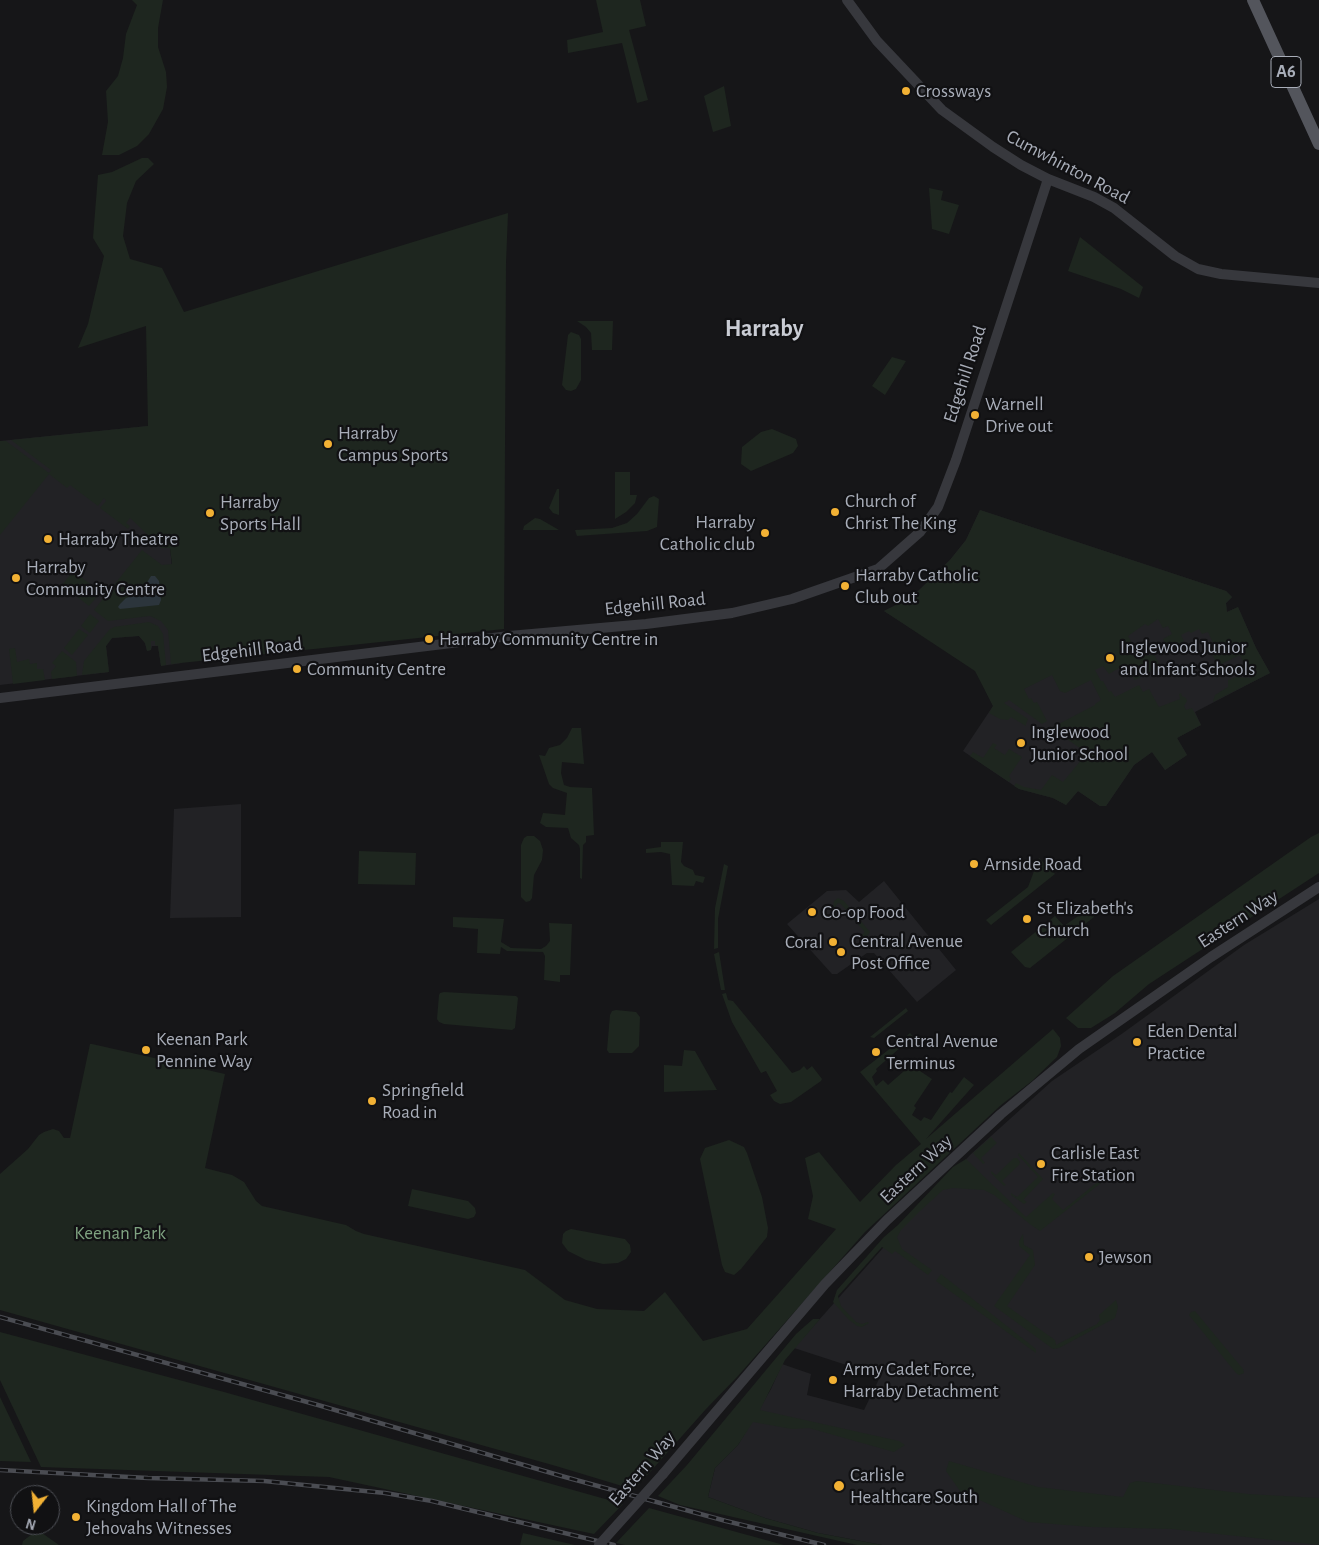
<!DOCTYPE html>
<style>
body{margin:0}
#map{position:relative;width:1319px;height:1545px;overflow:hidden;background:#161618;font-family:"Alegreya Sans",sans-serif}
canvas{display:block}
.north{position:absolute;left:10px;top:1485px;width:50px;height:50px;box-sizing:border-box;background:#111113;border:1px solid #4d4f55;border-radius:50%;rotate:196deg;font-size:14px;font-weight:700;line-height:20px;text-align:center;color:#a8adb8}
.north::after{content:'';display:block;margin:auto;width:18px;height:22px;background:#f2b134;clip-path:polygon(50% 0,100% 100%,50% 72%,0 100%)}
</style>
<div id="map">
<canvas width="1319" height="1545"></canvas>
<div class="north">N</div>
</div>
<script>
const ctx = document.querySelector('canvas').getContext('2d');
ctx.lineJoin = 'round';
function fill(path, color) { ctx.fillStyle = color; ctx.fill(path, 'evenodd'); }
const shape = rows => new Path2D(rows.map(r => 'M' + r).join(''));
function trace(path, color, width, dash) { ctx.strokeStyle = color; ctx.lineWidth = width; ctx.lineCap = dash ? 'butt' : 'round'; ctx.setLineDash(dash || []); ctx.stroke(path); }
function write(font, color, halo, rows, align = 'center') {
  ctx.font = font + ' "Alegreya Sans",sans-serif'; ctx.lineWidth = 4.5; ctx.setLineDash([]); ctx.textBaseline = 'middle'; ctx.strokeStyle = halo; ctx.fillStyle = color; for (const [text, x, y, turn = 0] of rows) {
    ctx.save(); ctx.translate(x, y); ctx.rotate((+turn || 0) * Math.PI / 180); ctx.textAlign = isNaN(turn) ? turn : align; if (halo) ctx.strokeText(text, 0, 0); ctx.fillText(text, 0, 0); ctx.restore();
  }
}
fill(shape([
 [148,426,163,548,170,548,182,663,161,666,158,646,152,646,151,650,147,651,145,643,139,636,112,638,106,646,109,672,0,685,0,441],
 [980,510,1226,591,1232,597,1226,603,1227,612,1238,607,1256,648,1270,673,1195,712,1201,725,1177,738,1187,755,1165,770,1152,752,1134,765,1106,806,1100,806,1078,791,1066,805,1053,798,1019,789,963,751,993,706,977,673,973,668,884,611,912,597,950,560,966,540],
 [241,804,241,917,170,918,174,809],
 [884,881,956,970,917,1002,874,953,867,953,837,974,832,974,787,924,827,891,846,890,859,902],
 [1319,899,1319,1545,882,1545,818,1533,765,1518,708,1497,715,1468,738,1445,771,1389,782,1364,811,1374,807,1395,864,1410,879,1379,871,1373,794,1348,883,1248,970,1155,1052,1081,1123,1033,1244,945]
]), '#222225');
fill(shape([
 [132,0,163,0,158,28,158,47,166,72,167,87,163,109,149,134,137,146,119,155,102,155,108,122,106,91,118,76,123,58,126,34,137,5],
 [596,0,640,0,646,26,629,30,648,100,637,103,622,43,568,53,567,40,603,32],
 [724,86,731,126,713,132,704,96],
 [142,158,148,158,154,164,136,181,127,203,123,236,130,259,162,268,184,312,508,213,506,263,504,629,171,664,168,630,161,621,150,616,108,621,94,610,142,550,162,565,172,564,170,548,162,548,130,518,126,523,130,526,128,529,100,508,106,501,104,498,98,506,70,485,67,488,49,474,0,535,0,441,6,441,49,473,51,470,11,440,148,426,146,326,78,348,88,324,104,256,93,238,98,175,112,172],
 [929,188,943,191,941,200,959,205,949,234,932,229],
 [1080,237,1143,287,1139,298,1121,289,1068,271],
 [577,321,613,321,612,350,592,350,591,333,586,327],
 [571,332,579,335,581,339,581,380,576,389,571,391,566,390,562,385,568,335],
 [892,357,906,361,885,395,872,386],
 [772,429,796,439,798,446,793,453,751,471,741,464,742,447,761,432],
 [615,472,630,472,630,495,637,495,635,503,626,512,615,519],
 [557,489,559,489,559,515,553,513,549,508],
 [654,496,659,499,657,527,647,531,577,536,575,530,612,528,627,523,637,514,649,498],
 [980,510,1226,591,1232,597,1226,603,1227,612,1238,607,1256,648,1270,673,1213,702,1215,695,1228,687,1228,680,1237,677,1251,678,1252,672,1246,668,1240,655,1221,664,1219,661,1216,662,1212,654,1217,651,1208,632,1202,634,1199,629,1191,633,1189,631,1181,635,1184,641,1163,654,1161,649,1166,646,1163,639,1172,634,1168,626,1163,628,1158,619,1148,626,1145,624,1128,636,1137,652,1144,649,1147,656,1154,654,1160,666,1135,680,1132,674,1124,677,1119,668,1109,674,1103,666,1095,670,1101,681,1103,681,1109,692,1111,691,1115,697,1139,685,1143,692,1149,689,1159,707,1180,699,1179,694,1181,693,1182,696,1186,698,1187,701,1184,706,1186,710,1192,708,1201,725,1177,738,1187,755,1165,770,1152,752,1134,765,1106,806,1100,806,1078,791,1066,805,1053,798,1019,789,1014,786,1016,783,1024,787,1041,790,1052,775,1063,782,1087,753,1051,728,1095,705,1095,704,1101,700,1091,680,1065,693,1060,691,1052,675,1024,689,1029,699,1031,698,1034,703,1037,702,1047,721,1042,724,1009,700,1004,703,1028,719,1026,724,1026,726,1011,717,1008,720,1000,719,989,713,993,706,975,671,884,611,912,597,950,560,966,540],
 [535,518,540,519,559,530,523,530,524,526],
 [73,571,101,592,89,606,62,585],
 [90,614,99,621,90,633,81,626],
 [149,622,158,626,163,634,166,665,161,666,158,646,155,645,155,641,151,641,151,650,147,651,145,643,139,636,112,638,106,646,109,672,82,675,84,661,109,630,114,627],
 [79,629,88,635,72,655,64,648],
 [15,648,17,662,29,659,30,664,37,663,37,669,43,669,45,680,13,684,9,649],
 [62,651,76,662,77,676,52,679,51,672,56,666,52,663],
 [572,728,581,728,584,764,562,762,561,773,564,785,570,787,592,788,594,835,586,836,586,842,583,845,582,879,580,878,580,849,579,845,571,838,568,828,546,827,540,823,543,813,565,815,567,793,553,788,549,784,539,755,545,756,549,748,560,745,567,738],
 [993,743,997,745,994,748,1005,755,1009,749,1022,757,1009,776,1011,779,1009,782,970,756,973,752,983,758],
 [1319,833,1319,873,1149,984,1115,1013,1091,1028,1078,1028,1066,1018,1113,976,1311,837],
 [527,836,534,836,540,841,543,850,542,860,534,875,532,898,530,901,526,902,521,897,521,845,524,838],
 [661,842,683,842,681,862,684,866,693,870,695,875,705,877,703,883,696,881,694,886,672,885,670,854,661,852,646,853,646,849,661,847],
 [359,851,416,853,415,885,358,884],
 [1039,858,1055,874,991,925,986,920,1028,887],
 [724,864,728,866,718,919,718,948,714,949,715,908],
 [838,898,844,901,870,932,865,939,857,938,864,933,864,931,841,904,838,903,834,908,833,907,834,901],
 [1088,909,1094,914,1094,917,1030,968,1025,967,1011,952,1055,916,1064,926],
 [453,917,504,919,501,942,511,948,541,949,546,946,550,941,549,923,572,924,570,975,560,975,560,982,544,980,545,956,543,952,507,951,501,947,500,954,477,953,478,929,453,927],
 [719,952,725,990,721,990,714,954],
 [444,992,516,996,518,998,515,1028,512,1030,444,1024,439,1022,437,1019,439,995,440,993],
 [726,993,728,1000,733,1001,792,1073,800,1070,804,1066,807,1070,812,1066,822,1079,821,1081,791,1102,780,1104,774,1101,770,1095,777,1091,766,1071,761,1073,732,1022,722,994],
 [906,1008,908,1011,874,1038,870,1037],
 [616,1010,636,1012,640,1017,639,1046,632,1053,609,1053,607,1050,610,1015,612,1011],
 [1053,1029,1060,1038,1061,1046,1057,1057,1032,1081,1001,1105,865,1232,737,1377,706,1409,635,1489,632,1489,556,1466,0,1310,0,1174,28,1149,39,1135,44,1132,53,1129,59,1131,64,1138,70,1138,90,1044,92,1044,225,1074,205,1168,232,1175,244,1182,256,1201,262,1206,346,1225,356,1231,364,1234,525,1270,565,1300,597,1309,644,1311,665,1292,703,1341,747,1329,836,1229,808,1219,813,1196,805,1158,819,1152,860,1202,896,1165,921,1144,860,1072,910,1033,919,1043,917,1046,909,1040,876,1069,877,1071,872,1077,876,1086,883,1080,888,1085,911,1065,932,1079,914,1106,916,1108,912,1115,921,1121,924,1117,931,1120,950,1092,952,1093,964,1077,974,1085,926,1139],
 [684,1050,695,1051,717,1090,664,1092,664,1065,682,1066],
 [991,1137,997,1143,981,1158,985,1163,983,1164,973,1153],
 [729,1140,744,1147,747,1153,762,1197,768,1228,767,1237,741,1269,734,1275,725,1272,722,1265,700,1159,705,1148],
 [1019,1153,1043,1179,1024,1199,1024,1200,1027,1202,1024,1204,1011,1195,1011,1193,1017,1197,1038,1177,1018,1155],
 [1014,1158,1017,1158,1020,1162,1019,1165,1002,1181,1006,1185,1004,1186,991,1173,991,1171,996,1175],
 [966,1159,1026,1217,1053,1193,1055,1194,1052,1199,1063,1210,1095,1184,1100,1182,1101,1183,1040,1231,1031,1225,994,1195,984,1190,953,1188,943,1190,920,1211,901,1230,897,1237,902,1249,932,1270,928,1275,895,1251,892,1254,882,1247,838,1296,841,1306,856,1322,862,1324,868,1322,869,1323,862,1327,857,1326,848,1319,833,1302,837,1290,884,1237,898,1225,953,1167],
 [412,1189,468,1201,475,1208,476,1213,474,1217,468,1219,408,1206],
 [571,1229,625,1239,630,1245,631,1252,626,1259,618,1263,603,1264,586,1260,568,1251,562,1243,563,1234,566,1231],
 [1023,1234,1024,1245,1033,1250,1035,1265,1007,1306,1055,1340,1056,1345,1097,1324,1100,1320,1099,1315,1116,1300,1118,1307,1115,1318,1059,1348,1053,1349,994,1306,1030,1255,1019,1246,1019,1241],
 [941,1274,1031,1345,1036,1349,1036,1353,936,1281],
 [1195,1311,1243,1369,1244,1373,1239,1375,1236,1373,1189,1315,1191,1312],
 [813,1319,820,1319,785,1360,760,1410,899,1441,905,1445,894,1452,809,1428,792,1429,753,1422,738,1445,715,1468,708,1497,765,1518,818,1533,882,1545,857,1545,680,1505,658,1496,687,1465,796,1334],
 [0,1332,224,1392,623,1504,594,1534,329,1477,41,1467,0,1380],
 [0,1397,31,1462,0,1461],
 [949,1461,1038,1487,1114,1496,1123,1497,1130,1483,1137,1481,1248,1494,1319,1498,1319,1545,1172,1529,1091,1527,1028,1522,960,1491,946,1471],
 [649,1508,784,1545,625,1545,616,1543],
 [36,1531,42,1533,59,1545,22,1545,23,1541],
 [523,1533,575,1545,520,1545]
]), '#1e261f');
fill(shape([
 [151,576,155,576,159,581,161,600,159,605,120,609,118,607,120,604,126,598,140,594]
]), '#2c353c');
trace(shape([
 [847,0,877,41,942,110,993,147,1021,165,1048,179,1094,197,1114,208,1175,256,1198,269,1221,274,1319,283],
 [0,698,509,636,646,624,732,613,792,599,878,569,920,532,938,507,956,460,1048,179],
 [663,1474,825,1284,887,1220,1001,1114,1079,1049,1211,957,1319,887]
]), '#37383d', 10);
trace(shape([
 [1253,0,1319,144]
]), '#53555c', 12);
const rail = shape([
 [0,1317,318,1405,565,1477,726,1521,824,1545],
 [0,1470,148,1478,264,1481,385,1493,432,1501,614,1545]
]);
trace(rail, '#4a4c52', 4.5);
trace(rail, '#111113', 2.5, [8]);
trace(shape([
 [599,1545,663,1474]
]), '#37383d', 10);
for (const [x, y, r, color] of [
 [906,91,5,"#f2b134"],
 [975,415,5,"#f2b134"],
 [328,444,5,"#f2b134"],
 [835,512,5,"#f2b134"],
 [210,513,5,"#f2b134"],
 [765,533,5,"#f2b134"],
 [48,539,5,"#f2b134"],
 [16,578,5,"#f2b134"],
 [845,586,5,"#f2b134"],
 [429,639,5,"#f2b134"],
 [1110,658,5,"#f2b134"],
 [297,669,5,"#f2b134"],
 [1021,743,5,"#f2b134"],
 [974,864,5,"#f2b134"],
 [812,912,5,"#f2b134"],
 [1027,919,5,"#f2b134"],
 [833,942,5,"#f2b134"],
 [841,952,5,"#f2b134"],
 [1137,1042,5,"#f2b134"],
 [146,1050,5,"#f2b134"],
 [876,1052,5,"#f2b134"],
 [372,1101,5,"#f2b134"],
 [1041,1164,5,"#f2b134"],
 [1089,1257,5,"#f2b134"],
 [833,1380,5,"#f2b134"],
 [839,1486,6,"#f2b134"],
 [76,1517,5,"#f2b134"]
]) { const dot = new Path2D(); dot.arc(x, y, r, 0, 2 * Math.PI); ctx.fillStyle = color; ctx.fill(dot); trace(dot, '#111113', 2); }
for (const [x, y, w] of [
 [1286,72,30]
]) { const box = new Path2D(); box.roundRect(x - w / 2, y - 15.5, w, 31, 4); ctx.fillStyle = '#111113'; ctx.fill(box); trace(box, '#a8adb8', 1); }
write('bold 18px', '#a8adb8', null, [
 ["A6",1286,72]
]);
write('19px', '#a8adb8', '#111113', [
 ["Crossways",916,91],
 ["Warnell",985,404],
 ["Drive out",985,426],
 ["Harraby",338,433],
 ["Campus Sports",338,455],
 ["Church of",845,501],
 ["Christ The King",845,523],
 ["Harraby",220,502],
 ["Sports Hall",220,524],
 ["Harraby",755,522,"right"],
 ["Catholic club",755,544,"right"],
 ["Harraby Theatre",58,539],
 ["Harraby",26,567],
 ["Community Centre",26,589],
 ["Harraby Catholic",855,575],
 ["Club out",855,597],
 ["Harraby Community Centre in",439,639],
 ["Inglewood Junior",1120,647],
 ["and Infant Schools",1120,669],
 ["Community Centre",307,669],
 ["Inglewood",1031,732],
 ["Junior School",1031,754],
 ["Arnside Road",984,864],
 ["St Elizabeth's",1037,908],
 ["Church",1037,930],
 ["Co-op Food",822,912],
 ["Central Avenue",851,941],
 ["Post Office",851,963],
 ["Coral",823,942,"right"],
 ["Eden Dental",1147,1031],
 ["Practice",1147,1053],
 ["Keenan Park",156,1039],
 ["Pennine Way",156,1061],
 ["Central Avenue",886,1041],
 ["Terminus",886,1063],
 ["Springfield",382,1090],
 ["Road in",382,1112],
 ["Carlisle East",1051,1153],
 ["Fire Station",1051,1175],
 ["Jewson",1099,1257],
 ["Army Cadet Force,",843,1369],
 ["Harraby Detachment",843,1391],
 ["Carlisle",850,1475],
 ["Healthcare South",850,1497],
 ["Kingdom Hall of The",86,1506],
 ["Jehovahs Witnesses",86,1528]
], 'left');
write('19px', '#a8adb8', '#111113', [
 ["Cumwhinton Road",1068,167,28],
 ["Edgehill Road",965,374,-72],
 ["Edgehill Road",655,604,-6],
 ["Edgehill Road",252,650,-7],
 ["Eastern Way",1238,919,-33],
 ["Eastern Way",916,1169,-43],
 ["Eastern Way",642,1469,-49]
]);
write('19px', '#7fa381', '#111113', [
 ["Keenan Park",120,1233]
]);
write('bold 24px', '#c9ccd4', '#111113', [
 ["Harraby",764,329]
]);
</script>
